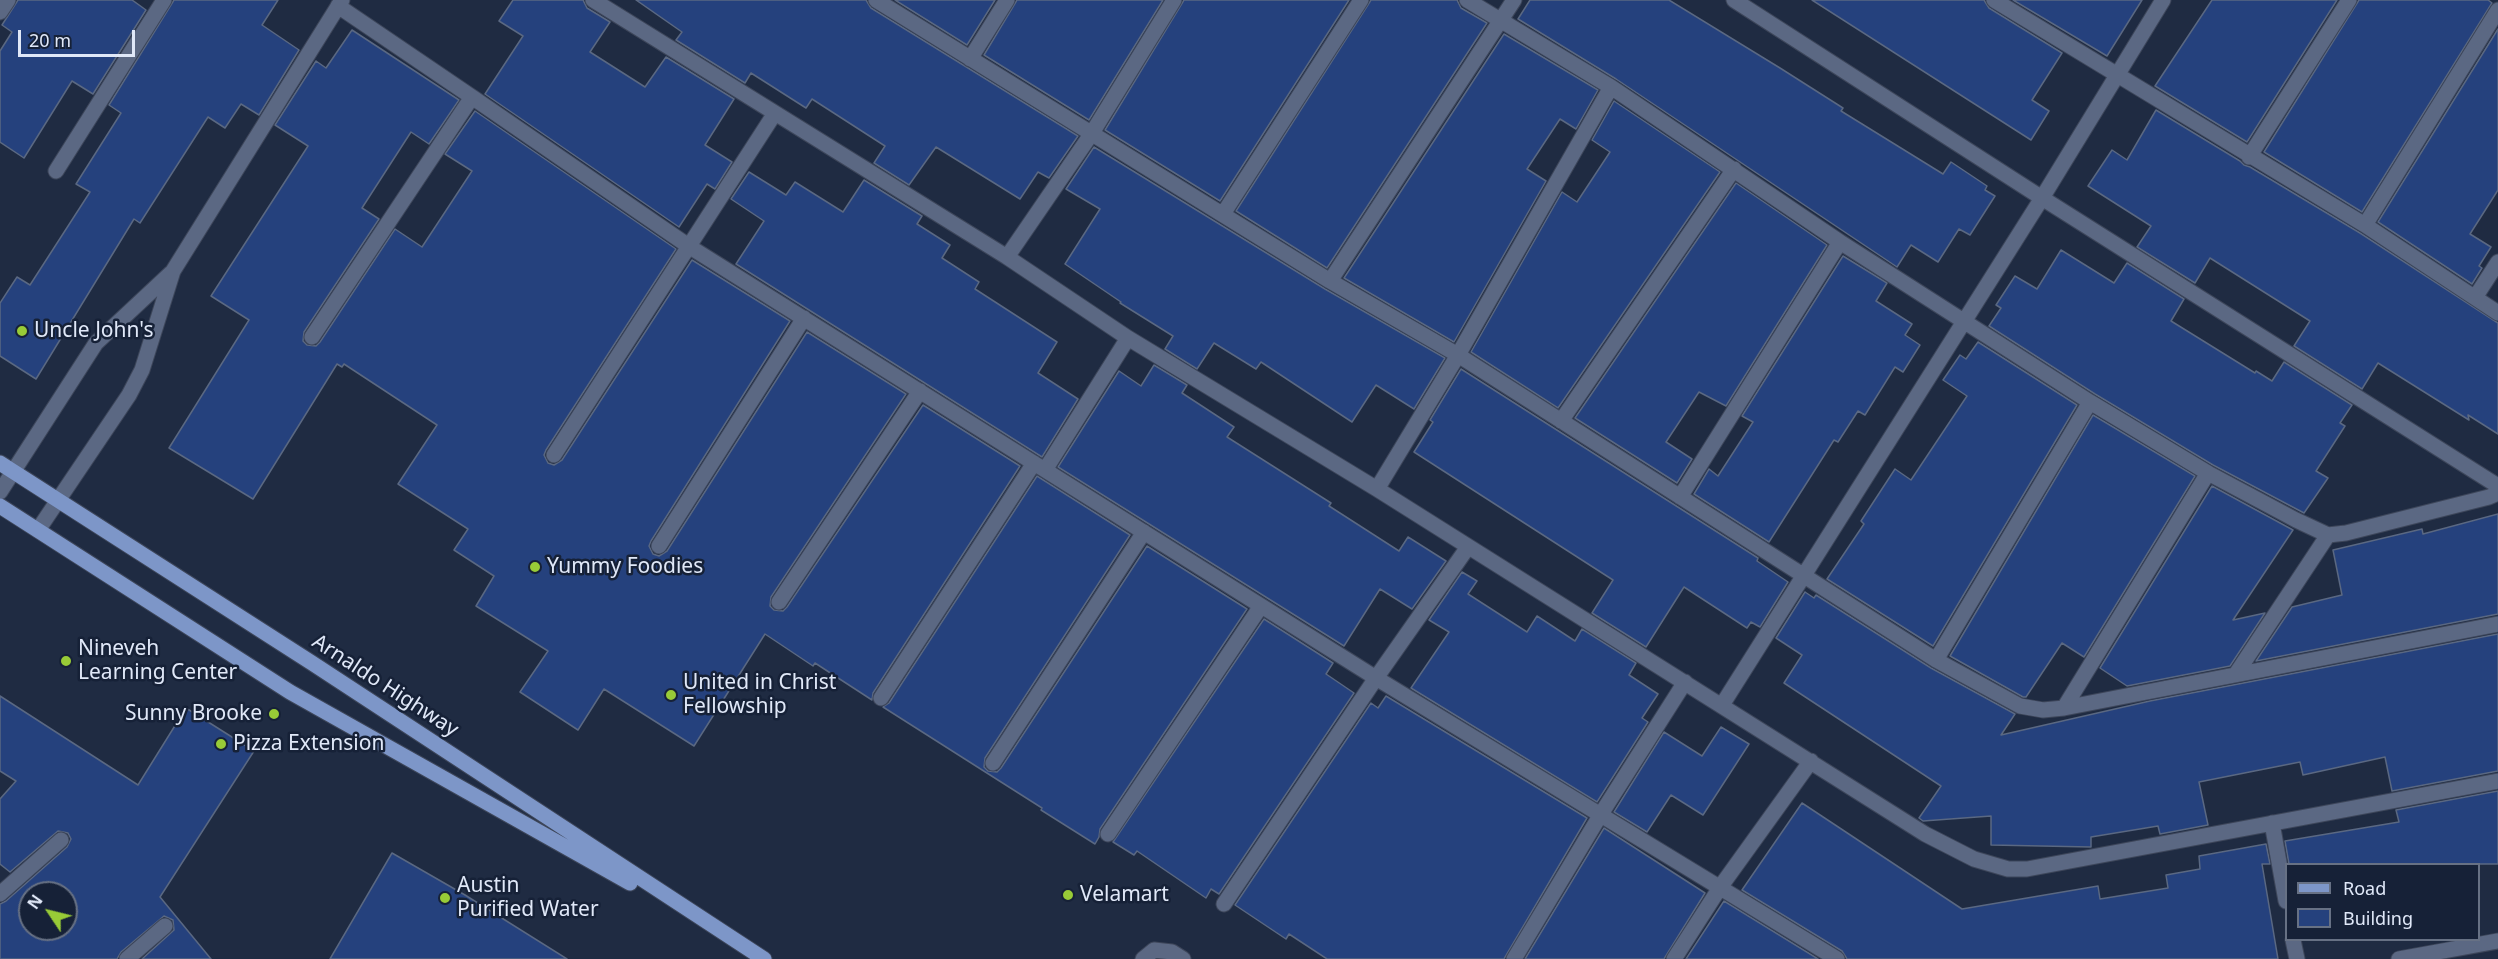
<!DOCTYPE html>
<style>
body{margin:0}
#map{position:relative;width:2498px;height:959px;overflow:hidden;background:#1f2b42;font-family:"Noto Sans",sans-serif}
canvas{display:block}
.legend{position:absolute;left:2285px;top:863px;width:195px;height:78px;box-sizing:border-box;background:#162137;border:2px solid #677184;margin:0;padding:8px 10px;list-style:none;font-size:18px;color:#e0e8f8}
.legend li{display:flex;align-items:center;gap:12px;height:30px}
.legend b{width:30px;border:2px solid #677184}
.north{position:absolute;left:18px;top:881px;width:60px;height:60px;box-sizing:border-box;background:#162137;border:2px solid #677184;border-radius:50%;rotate:305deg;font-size:16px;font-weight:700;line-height:24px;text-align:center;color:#e0e8f8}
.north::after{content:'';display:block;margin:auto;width:21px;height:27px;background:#98cb37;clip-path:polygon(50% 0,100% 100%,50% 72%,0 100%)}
.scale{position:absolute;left:18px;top:30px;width:117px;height:27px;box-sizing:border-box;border:3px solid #e0e8f8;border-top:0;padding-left:8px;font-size:18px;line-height:21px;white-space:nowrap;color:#e0e8f8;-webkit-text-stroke:4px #162137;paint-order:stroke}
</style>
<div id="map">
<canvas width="2498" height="959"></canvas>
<ul class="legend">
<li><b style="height:8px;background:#7d96c8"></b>Road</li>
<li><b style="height:16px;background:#25417d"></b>Building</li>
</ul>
<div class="north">N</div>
<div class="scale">20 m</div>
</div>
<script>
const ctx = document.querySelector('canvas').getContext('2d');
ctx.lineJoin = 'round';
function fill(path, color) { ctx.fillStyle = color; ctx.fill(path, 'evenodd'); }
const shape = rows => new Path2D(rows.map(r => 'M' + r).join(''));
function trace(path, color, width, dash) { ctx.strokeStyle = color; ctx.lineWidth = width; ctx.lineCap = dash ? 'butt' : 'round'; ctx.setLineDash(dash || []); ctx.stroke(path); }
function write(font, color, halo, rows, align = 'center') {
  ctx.font = font + ' "Noto Sans",sans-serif'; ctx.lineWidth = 5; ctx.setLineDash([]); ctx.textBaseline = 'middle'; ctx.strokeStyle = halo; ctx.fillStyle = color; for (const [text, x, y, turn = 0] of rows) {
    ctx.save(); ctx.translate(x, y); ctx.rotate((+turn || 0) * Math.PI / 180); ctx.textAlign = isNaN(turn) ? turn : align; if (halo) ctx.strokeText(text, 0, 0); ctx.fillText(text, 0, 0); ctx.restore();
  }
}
const building = shape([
 [18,0,132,0,146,10,93,94,72,81,24,158,0,142,0,51,12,32,2,25,18,0],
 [174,0,278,0,262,25,299,50,259,115,241,104,225,128,208,117,140,223,134,219,36,379,0,356,0,303,17,277,30,285,90,192,76,184,121,113,109,105,174,0],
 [513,0,583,0,587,8,610,22,590,52,645,87,666,57,734,99,705,145,732,162,715,189,707,184,679,227,485,94,523,36,499,21,513,0],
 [636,0,866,0,871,8,1078,136,1049,178,1038,172,1020,199,936,147,909,185,874,163,885,146,812,99,806,108,751,73,745,83,676,40,682,32,636,0],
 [895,0,995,0,967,45,895,0],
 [1017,0,1163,0,1089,120,984,55,1017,0],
 [1184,0,1349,0,1220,201,1105,130,1184,0],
 [1371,0,1457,0,1461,8,1487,23,1327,268,1236,211,1371,0],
 [1530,0,1669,0,1780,68,1843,108,1841,111,1943,174,1951,162,1987,186,1985,190,1995,196,1970,235,1959,229,1938,262,1911,245,1897,267,1616,79,1518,19,1530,0],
 [1812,0,1984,0,1989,8,2062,53,2032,100,2049,111,2031,140,1812,0],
 [2013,0,2142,0,2107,56,2013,0],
 [2212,0,2337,0,2247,142,2155,86,2212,0],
 [2359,0,2488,0,2492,3,2362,212,2264,152,2359,0],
 [2498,29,2498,190,2470,234,2491,247,2479,266,2482,268,2472,284,2378,222,2498,29],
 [352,30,459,100,429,144,411,132,362,208,379,219,304,332,303,341,307,345,316,346,320,342,395,229,422,247,472,171,445,154,475,111,676,249,546,450,544,455,548,463,554,465,562,460,692,260,790,321,651,541,649,546,653,554,659,556,667,551,807,332,906,394,771,597,770,606,774,610,783,611,787,607,923,405,1020,466,873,693,872,700,815,663,813,666,765,634,694,746,604,689,578,730,520,692,548,651,476,606,494,576,454,550,468,529,398,484,437,425,344,364,342,367,337,364,253,499,169,448,249,320,211,296,308,146,275,125,316,61,326,68,352,30],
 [1504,34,1598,90,1576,129,1560,119,1527,169,1546,181,1454,342,1344,278,1504,34],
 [1614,101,1720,172,1558,408,1471,352,1562,192,1577,202,1610,152,1592,140,1614,101],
 [2156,110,2240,161,2244,165,2250,167,2360,233,2498,323,2498,434,2468,415,2469,420,2378,363,2362,389,2294,346,2310,321,2210,258,2195,283,2137,247,2151,226,2088,186,2112,150,2127,160,2156,110],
 [1094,147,1325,289,1445,358,1414,409,1376,385,1352,422,1261,362,1256,369,1214,343,1197,369,1165,349,1173,336,1120,303,1121,302,1065,264,1100,209,1066,189,1094,147],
 [749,172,786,195,795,182,843,212,864,180,922,216,917,224,950,245,942,258,979,282,975,289,1057,342,1038,373,1078,399,1042,457,736,264,764,221,731,199,749,172],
 [1736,183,1827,245,1726,406,1699,392,1666,442,1692,459,1677,483,1575,418,1736,183],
 [2061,250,2114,283,2127,263,2184,299,2171,321,2255,373,2256,371,2272,381,2284,362,2352,405,2340,423,2345,426,2316,471,2328,478,2304,513,2213,465,2095,394,1989,326,2001,308,1996,305,2015,276,2037,289,2061,250],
 [1843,256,1887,283,1876,301,1912,324,1905,335,1920,345,1903,372,1895,367,1865,415,1858,411,1838,442,1834,440,1769,542,1694,494,1709,469,1718,476,1753,422,1742,416,1843,256],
 [1978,342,2077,405,1933,646,1827,579,1864,524,1861,521,1895,469,1911,480,1967,396,1943,380,1960,355,1966,359,1978,342],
 [1154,365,1187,385,1182,393,1234,427,1227,437,1331,503,1329,506,1399,551,1408,537,1446,561,1412,609,1380,589,1344,646,1058,467,1119,371,1141,386,1154,365],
 [1461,369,1758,558,1757,561,1788,582,1760,627,1751,622,1747,628,1684,587,1646,647,1592,613,1613,580,1414,452,1433,422,1430,420,1461,369],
 [2093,415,2195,476,2084,657,2062,643,2026,697,2023,697,1950,656,2093,415],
 [1037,476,1130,535,985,758,984,767,988,771,997,772,1001,768,1147,546,1247,609,1100,829,1099,837,1095,844,1041,810,1042,808,883,707,889,703,1037,476],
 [2212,486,2293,530,2233,620,2265,613,2230,666,2127,686,2100,668,2212,486],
 [2498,514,2498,614,2256,661,2292,607,2342,595,2333,550,2422,529,2423,534,2498,514],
 [1462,572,1477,581,1468,594,1527,632,1537,616,1575,641,1582,629,1636,663,1629,675,1658,694,1642,718,1648,722,1597,802,1411,688,1449,632,1429,620,1462,572],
 [1805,592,1814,598,1816,595,1931,668,2015,714,2001,735,2150,701,2498,634,2498,771,2392,791,2385,757,2303,775,2300,762,2199,782,2208,825,2160,834,2158,826,2091,837,2091,847,1991,845,1991,816,1923,821,1919,818,1941,786,1784,683,1802,655,1776,638,1805,592],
 [1264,619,1333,663,1326,674,1354,693,1219,894,1211,889,1206,898,1137,851,1134,855,1113,842,1264,619],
 [0,696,138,785,186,708,254,751,160,897,211,959,142,959,174,930,173,920,164,916,121,952,117,959,0,959,0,904,6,901,67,847,71,839,68,833,58,831,10,872,0,864,0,799,16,781,0,771,0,696],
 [30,893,66,893,66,929,30,929,30,893],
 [1386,696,1587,818,1504,959,1327,959,1289,934,1286,939,1235,905,1371,703,1378,708,1386,696],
 [1721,727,1749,744,1703,815,1671,795,1647,832,1614,812,1664,732,1702,756,1721,727],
 [2498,791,2498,864,2289,864,2285,841,2399,822,2396,810,2498,791],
 [1802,803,1962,909,2098,886,2100,899,2168,888,2166,875,2200,869,2199,856,2266,844,2270,864,2262,864,2278,959,1847,959,1842,951,1742,890,1802,803],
 [1604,828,1705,893,1664,959,1525,959,1604,828],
 [392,853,465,895,567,959,330,959,392,853],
 [1724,901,1818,959,1686,959,1724,901]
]);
fill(building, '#25417d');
trace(building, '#5a6882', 1.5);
const minor = shape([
 [593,0,1007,257,1128,338,1377,489,1925,834,1974,859,2008,869,2027,869,2498,781],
 [876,0,1330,281,1458,355,1936,660,2020,706,2043,710,2064,708,2498,624],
 [1467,0,1611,87,1840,242,2090,402,2208,473,2296,520,2328,535,2346,533,2489,497,2498,493],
 [1734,0,2042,198,2498,486],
 [1994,0,2365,225,2498,313],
 [338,6,472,97],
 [0,12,8,0],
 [970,59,1007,0],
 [2249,157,2349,0],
 [56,171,164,0],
 [1223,214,1361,0],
 [2365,225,2498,10],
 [1007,257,1092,133,1174,0],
 [1330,281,1514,0],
 [2476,296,2498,262],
 [312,337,472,97,690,247,1376,678,1837,959],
 [1561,421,1734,169],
 [554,455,775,113],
 [1045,470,1128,338],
 [1377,489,1458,355,1611,87],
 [0,492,96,343,171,273],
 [1680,497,1840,242],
 [38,530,129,395,142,370,173,271,342,0],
 [659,546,804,318],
 [779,602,920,391],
 [1936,660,2090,402],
 [2236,674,2328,535],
 [881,698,1034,463],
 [1722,705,2042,198,2163,0],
 [2064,708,2208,473],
 [993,763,1144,532],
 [2272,823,2286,901],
 [1108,834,1261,606],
 [0,894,61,840],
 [1224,904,1376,678,1468,547],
 [2293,940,2297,959],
 [127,959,165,926],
 [1143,959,1154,950,1172,952,1183,959],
 [1514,959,1601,814,1685,682],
 [1674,959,1721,886,1811,761],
 [2399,959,2498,941]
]);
const major = shape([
 [0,463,312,663,764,959],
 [0,506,290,692,630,883]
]);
trace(minor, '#3d465a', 17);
trace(major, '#3d465a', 17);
trace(minor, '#5b6883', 15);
trace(major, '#7d96c8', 15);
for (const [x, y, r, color] of [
 [22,331,6,"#98cb37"],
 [535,567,6,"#98cb37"],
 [66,661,6,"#98cb37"],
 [671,695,6,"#98cb37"],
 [274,714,6,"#98cb37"],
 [221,744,6,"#98cb37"],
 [1068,895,6,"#98cb37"],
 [445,898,6,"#98cb37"]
]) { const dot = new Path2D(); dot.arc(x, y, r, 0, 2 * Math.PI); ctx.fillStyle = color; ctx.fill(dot); trace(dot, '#162137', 2); }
write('21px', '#e0e8f8', '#162137', [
 ["Uncle John's",34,331],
 ["Yummy Foodies",547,567],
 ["Nineveh",78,649],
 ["Learning Center",78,673],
 ["United in Christ",683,683],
 ["Fellowship",683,707],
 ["Sunny Brooke",262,714,"right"],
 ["Pizza Extension",233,744],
 ["Austin",457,886],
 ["Purified Water",457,910],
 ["Velamart",1080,895]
], 'left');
write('21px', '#e0e8f8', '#162137', [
 ["Arnaldo Highway",385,686,33]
]);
</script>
